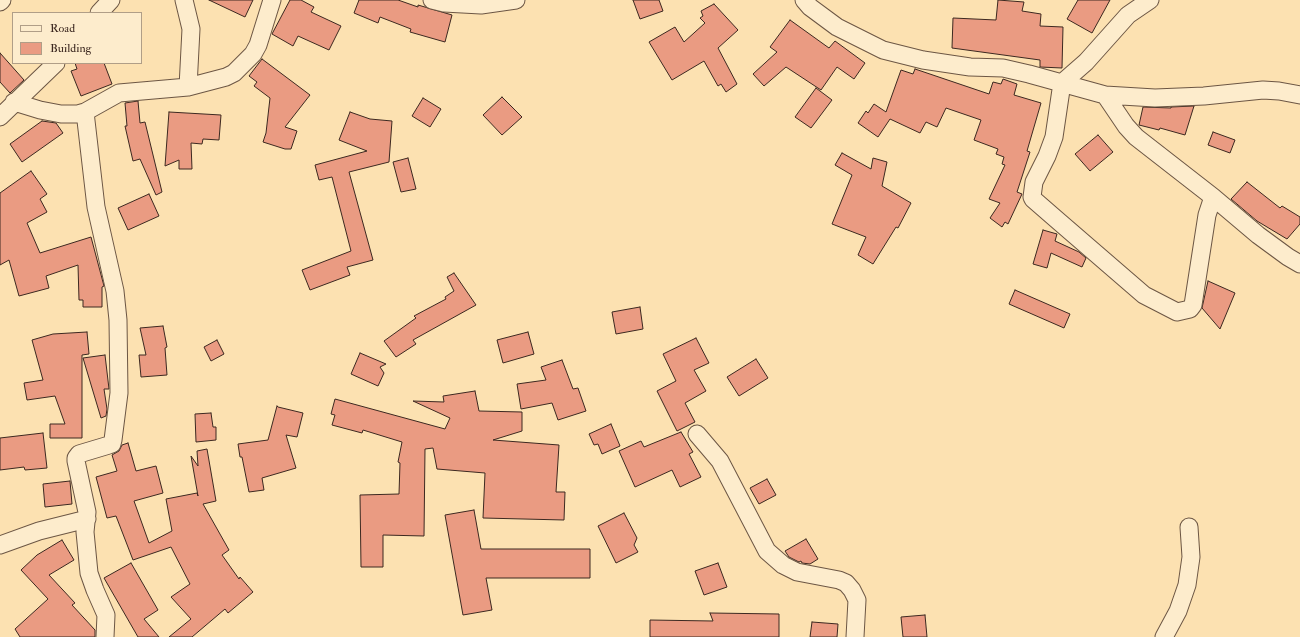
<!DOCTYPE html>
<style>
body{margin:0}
#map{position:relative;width:1300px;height:637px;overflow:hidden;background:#fce1b1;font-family:"IM FELL Double Pica",serif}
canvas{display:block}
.legend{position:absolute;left:12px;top:12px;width:130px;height:52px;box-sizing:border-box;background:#fdeccc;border:1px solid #b09e87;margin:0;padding:5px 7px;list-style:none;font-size:12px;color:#3c2820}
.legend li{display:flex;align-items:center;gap:8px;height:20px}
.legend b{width:20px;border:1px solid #b09e87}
</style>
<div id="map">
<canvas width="1300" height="637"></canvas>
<ul class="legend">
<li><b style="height:5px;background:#fdeccc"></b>Road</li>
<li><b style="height:11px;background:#ea9b82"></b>Building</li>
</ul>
</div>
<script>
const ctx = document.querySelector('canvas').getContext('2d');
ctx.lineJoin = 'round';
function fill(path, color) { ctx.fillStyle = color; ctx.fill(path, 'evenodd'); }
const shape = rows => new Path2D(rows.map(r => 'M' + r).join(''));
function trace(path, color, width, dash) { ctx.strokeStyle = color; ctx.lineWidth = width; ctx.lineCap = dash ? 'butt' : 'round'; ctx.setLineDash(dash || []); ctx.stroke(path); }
const building = shape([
 [209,0,253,0,245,17,209,0],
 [290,0,301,0,314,7,311,12,341,26,329,50,298,36,293,46,272,34,290,0],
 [359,0,398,0,418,7,418,5,452,15,445,42,410,32,411,29,380,17,378,23,354,13,359,0],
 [633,0,659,0,663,11,640,19,633,0],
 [998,0,1024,2,1022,11,1041,14,1040,26,1063,27,1062,68,1040,67,1040,60,952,48,953,18,996,20,998,0],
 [1078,0,1110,0,1092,33,1067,19,1078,0],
 [714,4,738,30,718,48,737,84,726,92,721,84,718,86,704,61,672,80,649,42,675,27,684,42,705,23,700,18,703,16,701,11,714,4],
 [790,20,829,48,835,41,865,63,854,79,837,67,821,90,786,67,764,86,753,74,777,52,770,47,790,20],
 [0,53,24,80,10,93,0,82,0,53],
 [262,59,310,95,285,127,297,131,291,149,285,149,263,142,266,133,270,98,254,86,257,82,249,76,262,59],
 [75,63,104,63,112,84,81,96,71,71,77,69,75,63],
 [915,69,989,94,993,82,1001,84,1003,79,1017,84,1014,95,1041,103,1027,151,1030,152,1017,192,1022,194,1008,224,1005,222,1002,227,990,218,1000,203,989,199,1005,165,1002,164,1004,157,996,154,998,149,974,140,981,120,946,108,937,127,926,122,920,133,890,119,878,137,858,123,866,111,868,113,874,104,886,112,901,70,913,74,915,69],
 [816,88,832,100,811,128,795,117,816,88],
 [502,97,522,117,502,135,483,115,502,97],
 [423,98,441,109,430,127,412,116,423,98],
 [138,101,140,123,145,122,162,192,156,195,140,159,133,161,125,126,127,126,125,103,138,101],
 [1194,106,1185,135,1160,128,1159,130,1139,125,1143,107,1171,108,1171,107,1194,106],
 [169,112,221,115,219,140,203,139,202,144,191,143,192,169,179,169,179,160,165,166,169,112],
 [350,112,370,119,392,121,389,162,349,172,373,260,347,267,350,275,310,290,302,270,351,251,332,177,319,180,315,165,367,151,339,140,350,112],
 [42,121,56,123,63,133,22,162,10,144,42,121],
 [1213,132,1235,140,1230,153,1208,145,1213,132],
 [1098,135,1113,152,1090,171,1075,154,1098,135],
 [842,153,871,169,873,158,887,162,882,186,911,203,898,228,896,227,873,264,858,255,866,237,832,224,852,175,835,165,842,153],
 [408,158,416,189,401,192,393,162,408,158],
 [31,171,47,194,40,199,47,212,27,223,40,253,91,237,104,286,102,287,102,307,83,307,83,300,79,300,78,265,46,276,49,288,19,296,9,260,0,265,0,193,31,171],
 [1247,182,1280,208,1282,206,1300,217,1300,224,1287,239,1257,221,1231,199,1247,182],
 [149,194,159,216,128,230,118,208,149,194],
 [1043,230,1057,234,1055,241,1079,252,1086,258,1082,267,1051,253,1047,268,1033,264,1043,230],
 [454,273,476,305,413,340,416,344,396,357,384,341,416,318,414,316,446,299,445,297,454,291,447,277,454,273],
 [1208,281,1235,293,1220,329,1202,308,1208,281],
 [1015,290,1070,314,1064,328,1009,304,1015,290],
 [640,307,643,329,616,334,612,312,640,307],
 [163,326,167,347,165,348,167,375,141,377,139,355,146,355,140,328,163,326],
 [87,332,89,354,82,355,82,438,50,438,50,424,65,424,55,396,27,400,24,383,43,380,32,340,53,334,87,332],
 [528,332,534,354,503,363,497,340,528,332],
 [696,338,709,363,694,370,706,391,685,403,695,422,677,431,657,391,676,381,663,354,696,338],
 [217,340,224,354,211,361,204,347,217,340],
 [360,353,386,364,380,367,384,373,378,386,351,374,360,353],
 [105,355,109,389,104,389,107,409,106,416,101,418,83,358,105,355],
 [756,359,768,378,739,396,727,377,756,359],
 [562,360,573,389,578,388,586,411,558,420,552,403,521,409,517,384,546,380,541,367,562,360],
 [475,391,479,411,522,412,522,431,493,440,559,445,556,492,565,492,564,520,483,518,485,473,437,469,433,448,425,449,424,536,383,535,383,567,361,567,360,495,399,494,400,463,398,462,402,442,363,430,362,433,332,425,335,415,331,414,335,399,445,429,450,418,413,401,444,402,443,396,475,391],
 [277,406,278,407,303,413,297,437,286,435,296,468,262,478,264,490,249,492,242,457,240,457,238,444,268,440,277,406],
 [211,413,213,427,216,427,216,440,196,442,195,414,211,413],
 [611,424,620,446,602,454,598,444,594,445,589,434,611,424],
 [681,432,693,452,689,454,701,477,680,487,672,470,635,487,619,451,641,441,644,447,681,432],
 [43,433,47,468,25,470,24,467,0,470,0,438,43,433],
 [128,443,136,471,156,466,163,493,134,501,149,543,172,531,166,499,197,493,198,496,191,456,198,466,197,451,207,449,216,501,203,504,229,550,222,555,239,579,240,577,253,592,228,613,225,609,192,637,169,637,191,619,171,597,190,584,171,547,133,560,116,516,107,518,96,477,117,471,112,455,119,451,122,445,128,443],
 [767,479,776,495,759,504,750,488,767,479],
 [70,481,72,504,45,507,43,484,70,481],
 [474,510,481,549,590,549,590,578,486,578,492,610,463,615,445,515,474,510],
 [624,513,637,538,634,545,638,552,616,563,598,526,624,513],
 [806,539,818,559,810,564,802,563,801,561,799,562,789,557,785,551,806,539],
 [62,540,74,560,49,575,75,603,72,605,95,630,95,637,20,637,15,629,48,599,21,570,37,555,62,540],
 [131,563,158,610,144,619,159,637,138,637,104,578,131,563],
 [718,563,727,587,704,595,695,571,718,563],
 [710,613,779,614,779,637,650,637,650,620,713,621,710,613],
 [925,615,927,637,903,637,901,617,925,615],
 [812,622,838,624,837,637,810,637,812,622]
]);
fill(building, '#ea9b82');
trace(building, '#3c2820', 1);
const minor = shape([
 [184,0,191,29,188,87],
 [432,0,444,3,481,5,516,0],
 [804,0,810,7,837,27,883,50,923,60,970,67,1003,68,1029,74,1105,95,1155,98,1204,96,1263,90,1279,91,1300,95],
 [1150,0,1128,15,1086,62,1062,83,1054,137,1047,156,1034,182,1032,197,1033,199,1056,219,1144,295,1177,312,1190,309,1193,305,1207,215,1213,197],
 [0,2,2,0],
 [99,13,111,0],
 [1105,95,1126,126,1136,137,1213,197,1258,235,1288,257,1300,264],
 [14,102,40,110,61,114,78,114,85,112,119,93,188,87,226,77,234,73,253,54,258,45,272,0],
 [85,112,96,207,115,291,118,320,119,393,113,440,112,444,109,445,79,454,76,458,76,461,87,512,85,532,89,573,95,590,106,615,105,637],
 [0,117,56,63],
 [697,434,720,461,767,551,783,565,797,572,839,580,846,583,852,590,857,600,855,637],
 [0,545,39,531,87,519],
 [1164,637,1178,611,1187,585,1191,557,1189,527]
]);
trace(minor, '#6c5644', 19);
trace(minor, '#fdeccc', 17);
</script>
